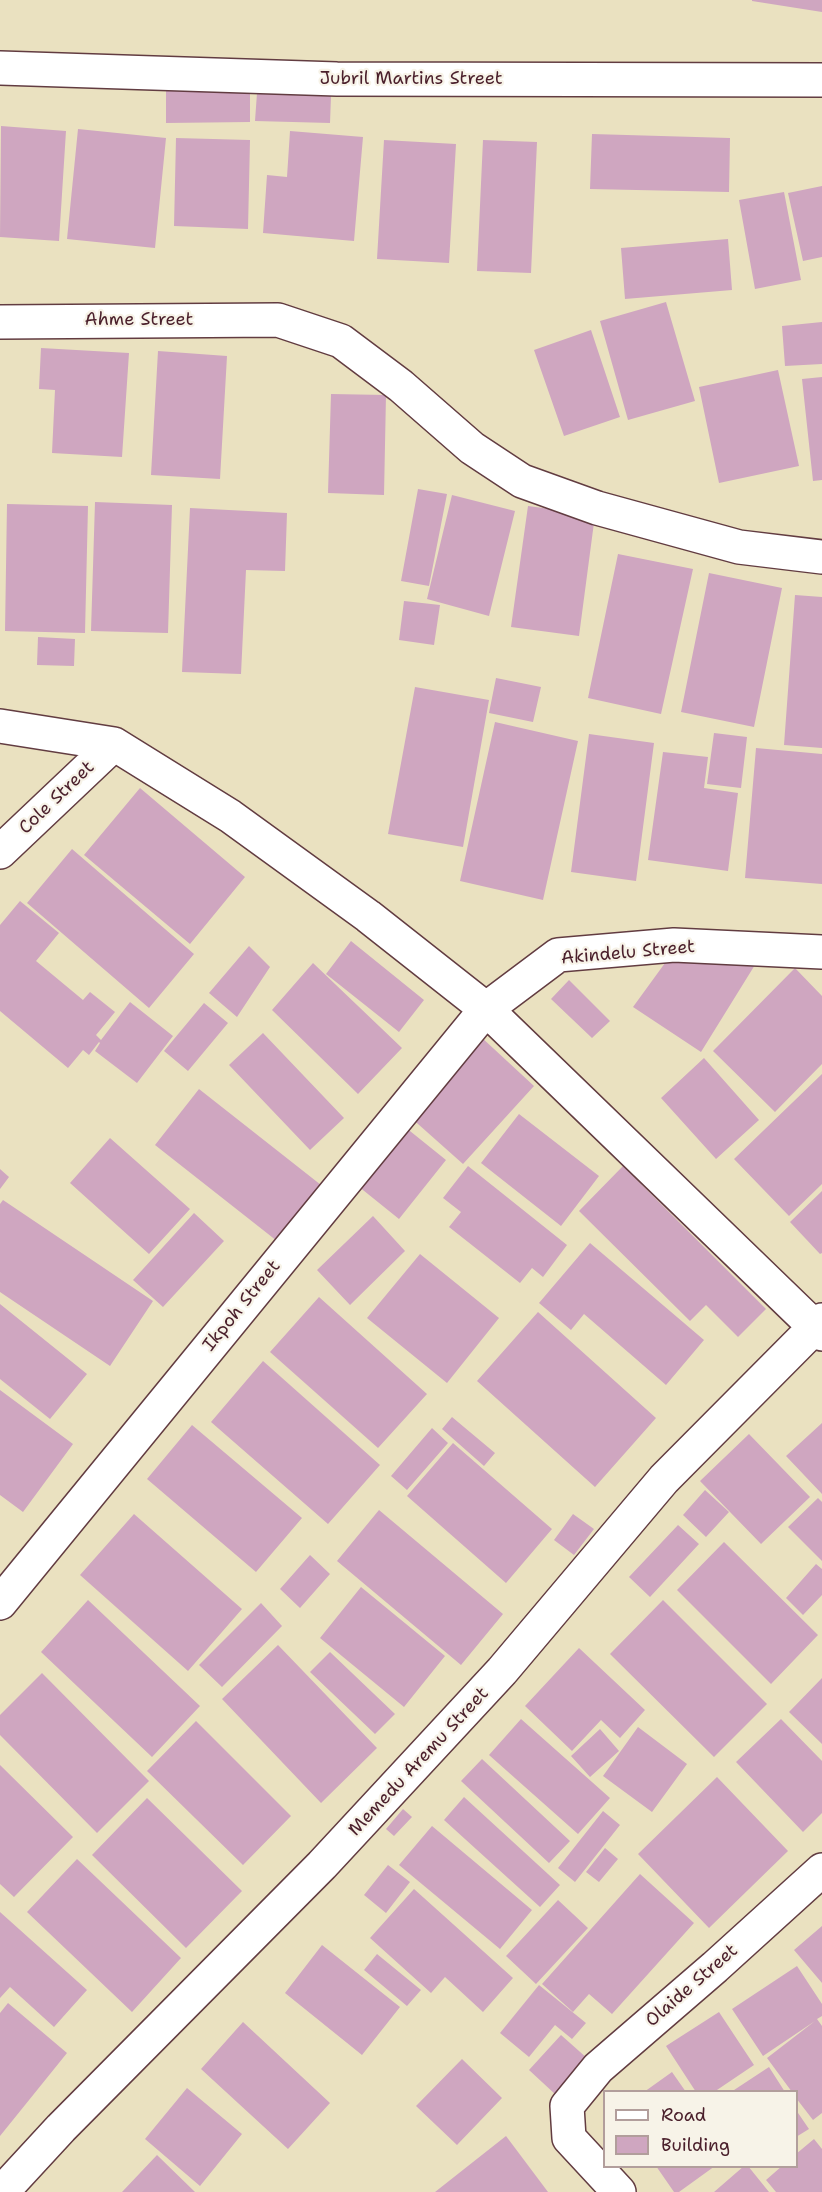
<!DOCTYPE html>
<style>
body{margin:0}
#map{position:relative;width:822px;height:2192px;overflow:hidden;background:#eae1c0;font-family:"Shantell Sans",sans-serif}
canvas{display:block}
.legend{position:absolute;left:603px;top:2090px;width:195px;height:78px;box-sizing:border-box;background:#f7f3e8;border:2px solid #b29e9c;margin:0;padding:8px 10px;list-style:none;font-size:18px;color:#4a1f2b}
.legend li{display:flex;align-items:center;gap:12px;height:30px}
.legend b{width:30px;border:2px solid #b29e9c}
</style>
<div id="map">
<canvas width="822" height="2192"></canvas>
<ul class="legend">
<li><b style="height:8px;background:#fff"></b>Road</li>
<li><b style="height:16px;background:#cfa6c0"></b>Building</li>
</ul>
</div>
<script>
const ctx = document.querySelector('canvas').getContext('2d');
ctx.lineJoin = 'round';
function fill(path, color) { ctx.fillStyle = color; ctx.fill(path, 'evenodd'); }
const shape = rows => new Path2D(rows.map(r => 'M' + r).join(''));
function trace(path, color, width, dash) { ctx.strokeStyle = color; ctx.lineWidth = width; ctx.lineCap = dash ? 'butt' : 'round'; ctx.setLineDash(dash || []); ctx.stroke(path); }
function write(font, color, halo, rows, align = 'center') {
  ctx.font = font + ' "Shantell Sans",sans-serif'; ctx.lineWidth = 4.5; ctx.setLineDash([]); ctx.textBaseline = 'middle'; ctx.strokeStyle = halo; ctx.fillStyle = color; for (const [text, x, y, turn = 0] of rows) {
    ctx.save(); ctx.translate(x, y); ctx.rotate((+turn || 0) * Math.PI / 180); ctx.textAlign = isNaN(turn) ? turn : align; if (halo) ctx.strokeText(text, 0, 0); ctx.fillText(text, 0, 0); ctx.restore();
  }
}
fill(shape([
 [752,0,822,0,822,12,752,1],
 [250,86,250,122,166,123,166,87],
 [257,93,331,96,330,123,255,121],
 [1,126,66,131,59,241,0,237],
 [78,129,166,138,155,248,67,239],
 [290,131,363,137,354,241,263,233,267,175,287,177],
 [592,134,730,138,729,192,590,189],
 [176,138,250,140,248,229,174,226],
 [384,140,456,144,449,263,377,259],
 [483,140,537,142,531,273,477,271],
 [822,186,822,257,803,261,788,193],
 [784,192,801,280,755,289,739,200],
 [728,239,732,290,625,299,621,248],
 [666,302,695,401,628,420,600,321],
 [822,322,822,364,785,366,782,326],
 [591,330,620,417,564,436,534,350],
 [41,348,129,353,122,457,52,453,55,390,39,389],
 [158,351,227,356,220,479,151,475],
 [778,370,799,466,719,483,699,387],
 [822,377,822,480,813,481,802,379],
 [331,394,386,395,384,495,328,493],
 [418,489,447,494,429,586,401,581],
 [452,495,515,511,489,616,427,599],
 [95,502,172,505,168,633,91,631],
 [7,504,88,506,85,633,5,631],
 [528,506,595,515,579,636,511,627],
 [190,508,287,513,285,571,246,570,241,674,182,672],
 [618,554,693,569,661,714,588,698],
 [709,573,782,588,754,727,681,712],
 [795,595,822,597,822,748,784,745],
 [404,601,440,605,434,645,399,640],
 [38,637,75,639,74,666,37,665],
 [496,678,541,687,533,722,489,713],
 [415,687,489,700,463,847,388,834],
 [495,722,578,741,543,900,460,881],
 [714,733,747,737,741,788,707,784],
 [589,734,654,743,636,881,571,872],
 [756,748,822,754,822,884,745,878],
 [663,752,708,757,704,788,738,793,728,871,648,860],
 [140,788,245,877,190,944,84,855],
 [72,849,194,954,149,1008,27,903],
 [20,901,59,933,36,961,83,1000,90,992,115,1012,96,1035,101,1040,130,1002,173,1036,137,1083,95,1051,100,1043,99,1042,89,1055,83,1050,68,1068,0,1011,0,925],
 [351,941,424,1000,399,1032,326,974],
 [249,946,270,967,237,1017,209,993],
 [758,960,701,1052,633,1007,665,963],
 [313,963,402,1048,358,1094,272,1010],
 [795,968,822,996,822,1064,775,1112,713,1051],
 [569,980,610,1021,592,1038,551,999],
 [204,1003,228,1023,188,1071,164,1051],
 [263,1033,344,1118,310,1150,229,1065],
 [480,1036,534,1086,463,1164,409,1116],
 [704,1058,759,1120,716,1159,661,1098],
 [822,1074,822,1184,789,1216,734,1159],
 [199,1089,321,1185,277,1241,155,1145],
 [519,1114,599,1176,561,1226,481,1163],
 [405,1127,446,1160,399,1219,358,1186],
 [110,1138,190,1209,149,1254,70,1183],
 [468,1166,567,1245,543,1277,532,1268,520,1283,449,1227,461,1212,443,1198],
 [623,1166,766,1309,738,1337,706,1305,690,1321,579,1211],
 [0,1169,9,1177,0,1189],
 [822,1191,822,1253,820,1254,790,1222],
 [3,1200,153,1301,110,1366,0,1292,0,1204],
 [194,1213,224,1241,163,1307,133,1280],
 [373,1216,405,1251,350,1305,317,1270],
 [590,1243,704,1340,666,1385,584,1314,571,1330,539,1303],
 [420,1254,499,1318,447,1383,367,1318],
 [319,1297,427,1394,378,1448,270,1352],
 [0,1304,87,1374,50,1419,0,1379],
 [538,1312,656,1418,595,1487,477,1381],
 [263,1361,380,1465,328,1524,211,1422],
 [0,1390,73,1444,23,1512,0,1495],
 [452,1417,495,1453,484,1466,442,1429],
 [822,1423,822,1494,786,1456],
 [192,1425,302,1518,256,1572,147,1479],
 [432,1428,448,1443,407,1490,391,1476],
 [749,1434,810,1497,761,1544,700,1481],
 [453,1443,552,1529,506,1583,407,1496],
 [705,1490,729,1512,706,1537,683,1515],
 [818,1498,822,1502,822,1561,788,1527],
 [379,1510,503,1614,461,1665,337,1561],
 [134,1514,242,1609,188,1671,80,1575],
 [573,1514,594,1529,574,1555,554,1540],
 [678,1525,699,1544,650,1597,629,1577],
 [724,1542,818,1635,771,1684,677,1590],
 [310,1555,330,1574,300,1608,280,1589],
 [816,1564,822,1569,822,1595,803,1615,786,1598],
 [361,1587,445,1656,404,1707,320,1638],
 [88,1600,200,1706,152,1757,41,1652],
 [663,1600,767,1704,714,1757,610,1654],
 [261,1603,282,1626,222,1687,199,1665],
 [278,1645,377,1748,321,1803,222,1699],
 [579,1648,645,1710,620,1738,601,1720,572,1751,525,1706],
 [330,1652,395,1714,375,1734,310,1672],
 [42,1673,149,1781,97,1833,0,1735,0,1715],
 [822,1678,822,1744,789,1712],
 [521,1719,610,1798,578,1834,489,1755],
 [781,1719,822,1761,822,1813,803,1832,736,1762],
 [196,1721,291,1816,243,1865,147,1771],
 [638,1727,687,1764,652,1812,603,1776],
 [600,1729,619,1751,590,1777,571,1756],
 [482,1759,570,1841,549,1863,461,1781],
 [0,1765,73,1837,14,1897,0,1884],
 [717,1777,788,1851,709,1928,638,1854],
 [464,1797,560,1885,540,1907,444,1820],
 [147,1798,242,1891,186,1948,92,1855],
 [403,1809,412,1817,394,1836,386,1829],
 [603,1811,620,1825,575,1882,558,1868],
 [432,1826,532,1910,500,1949,399,1865],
 [605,1848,618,1859,599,1882,586,1872],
 [77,1859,181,1958,132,2012,27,1912],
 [388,1865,410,1882,386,1913,364,1895],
 [640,1874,694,1923,612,2014,589,1994,573,2012,542,1984],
 [414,1889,513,1978,483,2012,445,1977,431,1993,370,1938],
 [558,1900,588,1928,536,1984,506,1956],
 [0,1912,87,1990,54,2027,10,1987,0,1998],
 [822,1926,822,1983,794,1950],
 [322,1945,400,2007,362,2055,285,1993],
 [377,1954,421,1990,407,2006,364,1970],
 [797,1966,822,2004,822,2016,817,2019,822,2026,822,2113,813,2120,796,2098,796,2092,792,2092,767,2058,815,2021,763,2056,732,2009],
 [539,1985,586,2023,572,2039,555,2025,529,2057,500,2033],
 [8,2003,67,2053,0,2136,0,2013],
 [719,2012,754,2065,714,2092,696,2092,666,2046],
 [243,2022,330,2103,288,2149,201,2069],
 [561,2035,588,2059,556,2095,529,2070],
 [462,2059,502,2098,457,2145,416,2106],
 [769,2067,785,2092,731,2092],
 [672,2072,686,2092,644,2092],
 [187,2088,242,2134,200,2186,145,2139],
 [796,2110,809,2129,796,2137],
 [506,2136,548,2192,435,2192],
 [814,2139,822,2149,822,2192,776,2192,766,2180,782,2166,796,2166,796,2154],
 [157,2155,195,2192,122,2192],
 [656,2166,715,2166,679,2192,674,2192],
 [744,2166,748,2166,769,2192,714,2192]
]), '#cfa6c0');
const minor = shape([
 [0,68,337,79,822,80],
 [0,322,278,320,341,341,401,386,472,448,522,481,597,508,739,547,822,557],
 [0,726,114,744,230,816,368,916,486,1009,822,1334],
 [0,852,114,744],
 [0,1603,486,1009,558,955,674,945,822,952],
 [2,2192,61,2128,322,1865,502,1671,664,1479,822,1320],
 [619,2192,569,2138,567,2106,598,2068,715,1967,822,1870]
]);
trace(minor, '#623c41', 36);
trace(minor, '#fff', 33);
write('18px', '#4a1f2b', '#f7f3e8', [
 ["Jubril Martins Street",411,79],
 ["Ahme Street",139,320],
 ["Cole Street",57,798,-44],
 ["Akindelu Street",628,953,-5],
 ["Ikpoh Street",242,1306,-51],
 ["Memedu Aremu Street",419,1762,-47],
 ["Olaide Street",692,1986,-41]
]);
</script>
